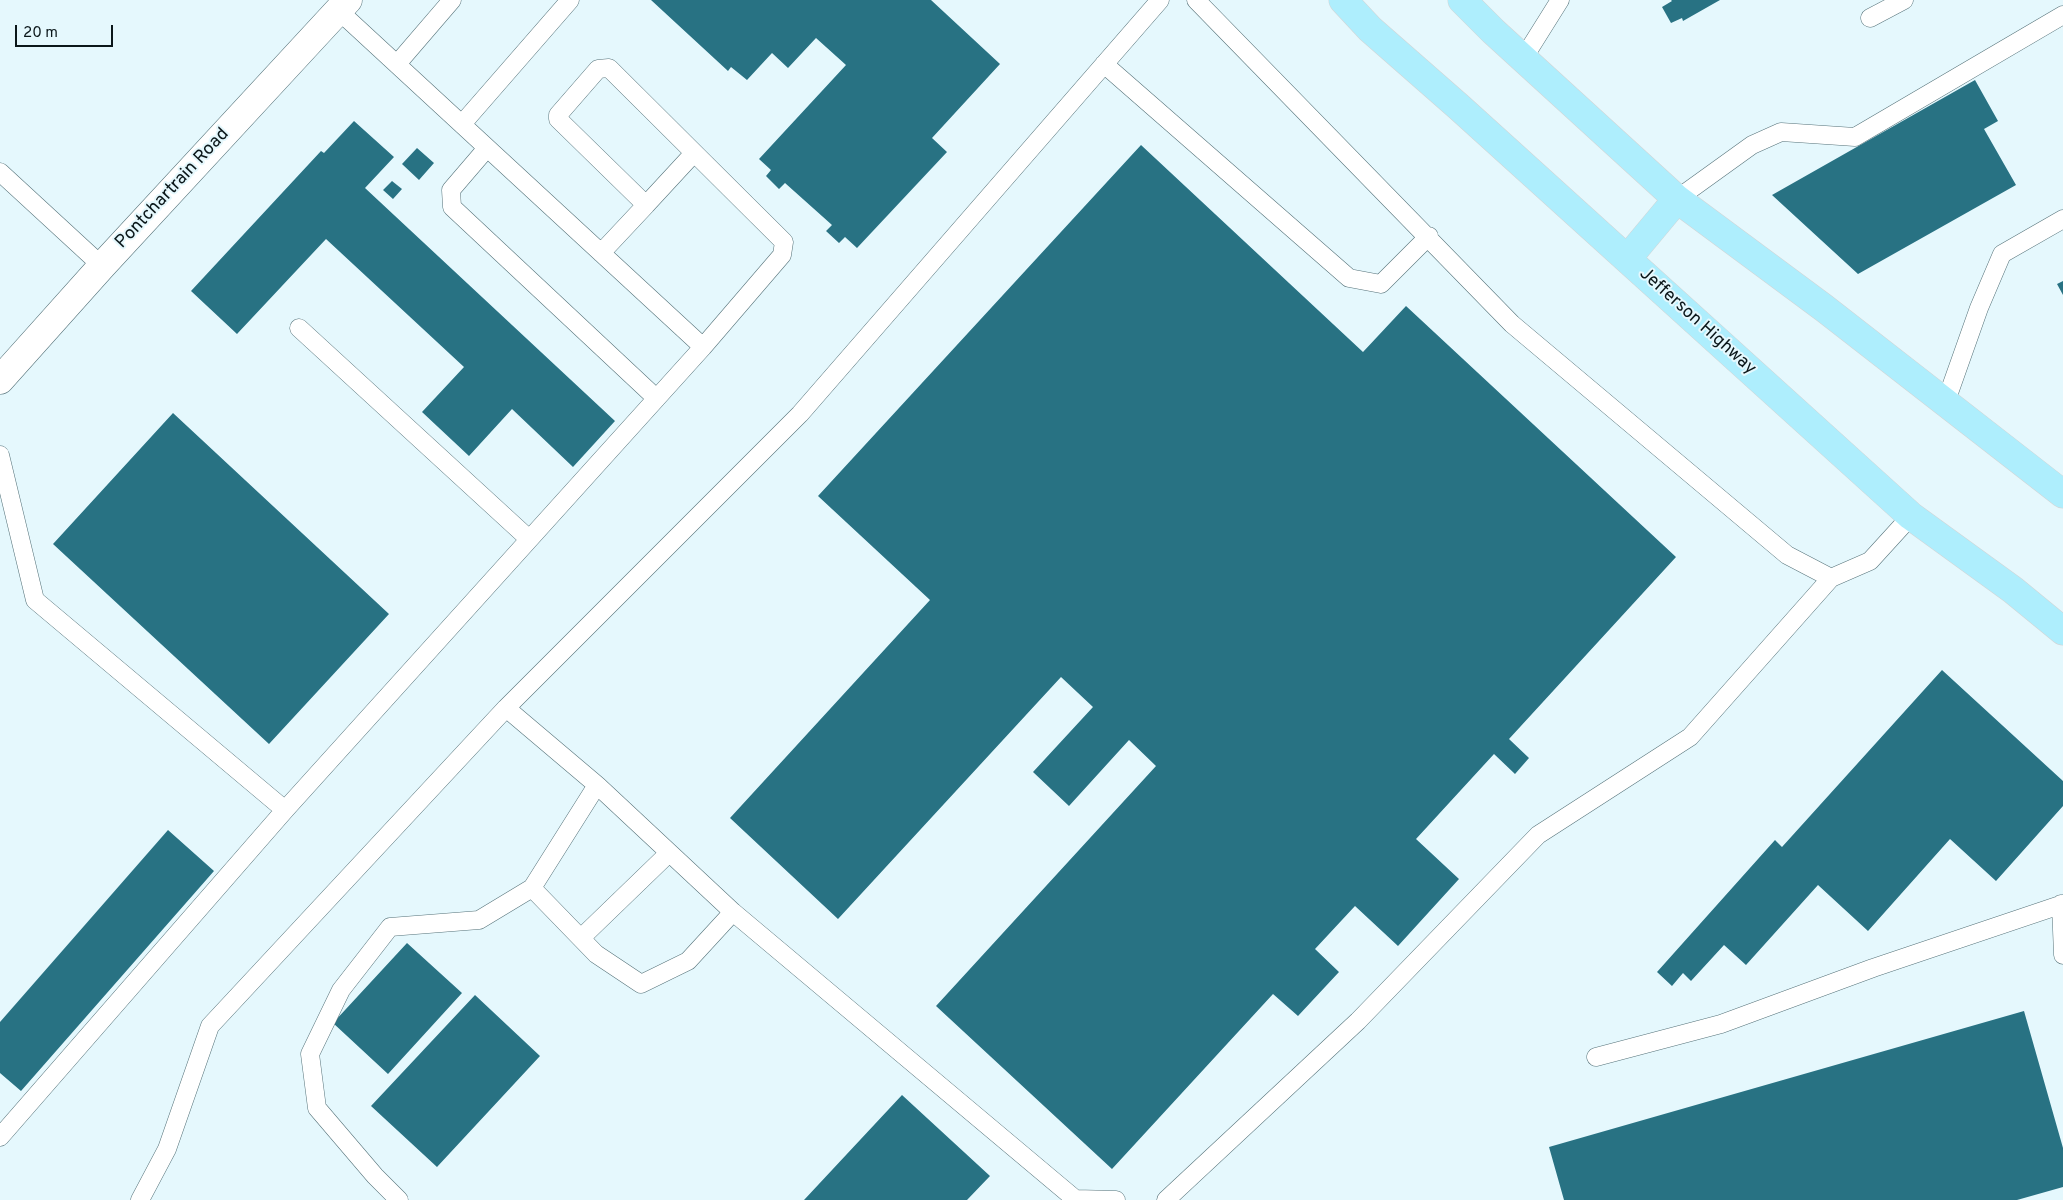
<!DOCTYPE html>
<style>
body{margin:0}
#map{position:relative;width:2063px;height:1200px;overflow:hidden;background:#e5f8fd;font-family:Overpass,sans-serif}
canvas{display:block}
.scale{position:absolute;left:15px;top:25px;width:98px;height:22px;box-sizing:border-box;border:2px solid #0b171a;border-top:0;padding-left:6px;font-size:15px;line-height:18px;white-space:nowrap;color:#0b171a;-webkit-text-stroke:4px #e5f8fd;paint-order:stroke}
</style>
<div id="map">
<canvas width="2063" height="1200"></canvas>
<div class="scale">20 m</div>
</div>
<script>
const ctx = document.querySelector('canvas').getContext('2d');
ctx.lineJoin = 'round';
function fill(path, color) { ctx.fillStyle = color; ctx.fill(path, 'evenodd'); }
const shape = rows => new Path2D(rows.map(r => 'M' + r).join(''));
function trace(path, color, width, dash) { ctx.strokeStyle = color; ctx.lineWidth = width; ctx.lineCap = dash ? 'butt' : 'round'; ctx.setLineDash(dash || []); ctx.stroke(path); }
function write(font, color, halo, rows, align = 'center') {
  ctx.font = font + ' Overpass,sans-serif'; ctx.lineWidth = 4; ctx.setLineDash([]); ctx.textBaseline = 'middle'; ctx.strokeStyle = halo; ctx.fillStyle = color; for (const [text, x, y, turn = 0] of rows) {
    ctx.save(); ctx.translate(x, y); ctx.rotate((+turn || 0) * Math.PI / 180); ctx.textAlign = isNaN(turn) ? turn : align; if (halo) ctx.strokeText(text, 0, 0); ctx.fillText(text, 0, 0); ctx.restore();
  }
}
fill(shape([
 [651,0,931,0,1000,64,932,138,947,152,857,248,845,237,839,243,826,231,832,225,785,183,779,189,766,176,771,170,759,159,846,65,816,38,788,68,772,53,747,80,731,67,728,71],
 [1671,0,1720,0,1683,21,1682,18,1671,23,1662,7,1672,1],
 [1975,80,1998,121,1984,129,2016,185,1858,274,1772,195],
 [354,121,394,157,365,188,615,421,573,467,512,409,469,456,422,412,464,367,326,239,237,334,191,291,321,151,324,153],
 [1141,145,1363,352,1406,306,1676,557,1509,739,1529,758,1515,774,1494,754,1416,839,1459,879,1398,946,1355,906,1315,949,1339,972,1298,1016,1273,994,1112,1169,936,1006,1156,766,1129,740,1069,806,1033,772,1093,707,1061,677,838,919,730,818,930,600,818,496],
 [417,148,434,163,419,180,402,164],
 [392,181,402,189,393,199,383,190],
 [2063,281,2063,295,2057,284],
 [173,413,389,614,269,744,53,544],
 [1942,670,2063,781,2063,806,1996,881,1950,839,1868,931,1818,885,1746,965,1724,945,1691,981,1683,973,1672,986,1657,972,1775,840,1782,847],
 [168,830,214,871,21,1091,0,1073,0,1022],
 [407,943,462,993,388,1074,333,1023],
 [475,995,540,1056,437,1167,371,1106],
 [2024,1011,2063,1148,2063,1187,2017,1200,1564,1200,1549,1147],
 [902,1095,990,1176,967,1200,804,1200]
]), '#287283');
const service = shape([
 [1196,0,1512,324,1787,555,1831,578,1870,561,1911,516],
 [1870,18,1904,0],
 [1523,59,1560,0],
 [397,64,452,0],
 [1104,64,1349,278,1381,284,1429,236],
 [462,124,570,0],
 [487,148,451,190,452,207,656,398],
 [0,172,102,266],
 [1677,199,1752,145,1781,132,1855,137,2063,15],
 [646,205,694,153],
 [601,253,646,205,558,119,558,115,598,69,609,68,784,242,782,255,703,347],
 [299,328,529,539],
 [1945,404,1979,308,2002,254,2063,219],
 [0,455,35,600,285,810],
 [506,708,597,785,733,912,1075,1199,1116,1200],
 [532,888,596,954,641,984,688,961,733,912],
 [2061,904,2063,955],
 [581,938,669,853],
 [1596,1057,1721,1024,1873,968,2063,904],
 [0,1137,285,810,703,347,339,11],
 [140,1200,167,1149,210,1026,506,708,800,414,1160,0],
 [399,1200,375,1176,317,1108,310,1054,341,990,390,927,479,920,532,888,597,785],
 [1166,1200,1358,1021,1538,835,1690,737,1831,578]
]);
const minor = shape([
 [0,380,102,266,348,0]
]);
const primary = shape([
 [1343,0,1370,29,1459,107,1911,516,2013,590,2063,631],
 [1462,0,1493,31,1677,199,1824,308,2063,494],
 [1627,259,1677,199]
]);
trace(service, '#56737a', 19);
trace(minor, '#56737a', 29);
trace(primary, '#d3d5d6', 29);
trace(service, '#fff', 18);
trace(minor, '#fff', 28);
trace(primary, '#aeeefd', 28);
write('18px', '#0b171a', '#e5f8fd', [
 ["Pontchartrain Road",173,189,-47],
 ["Jefferson Highway",1697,322,42]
]);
</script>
